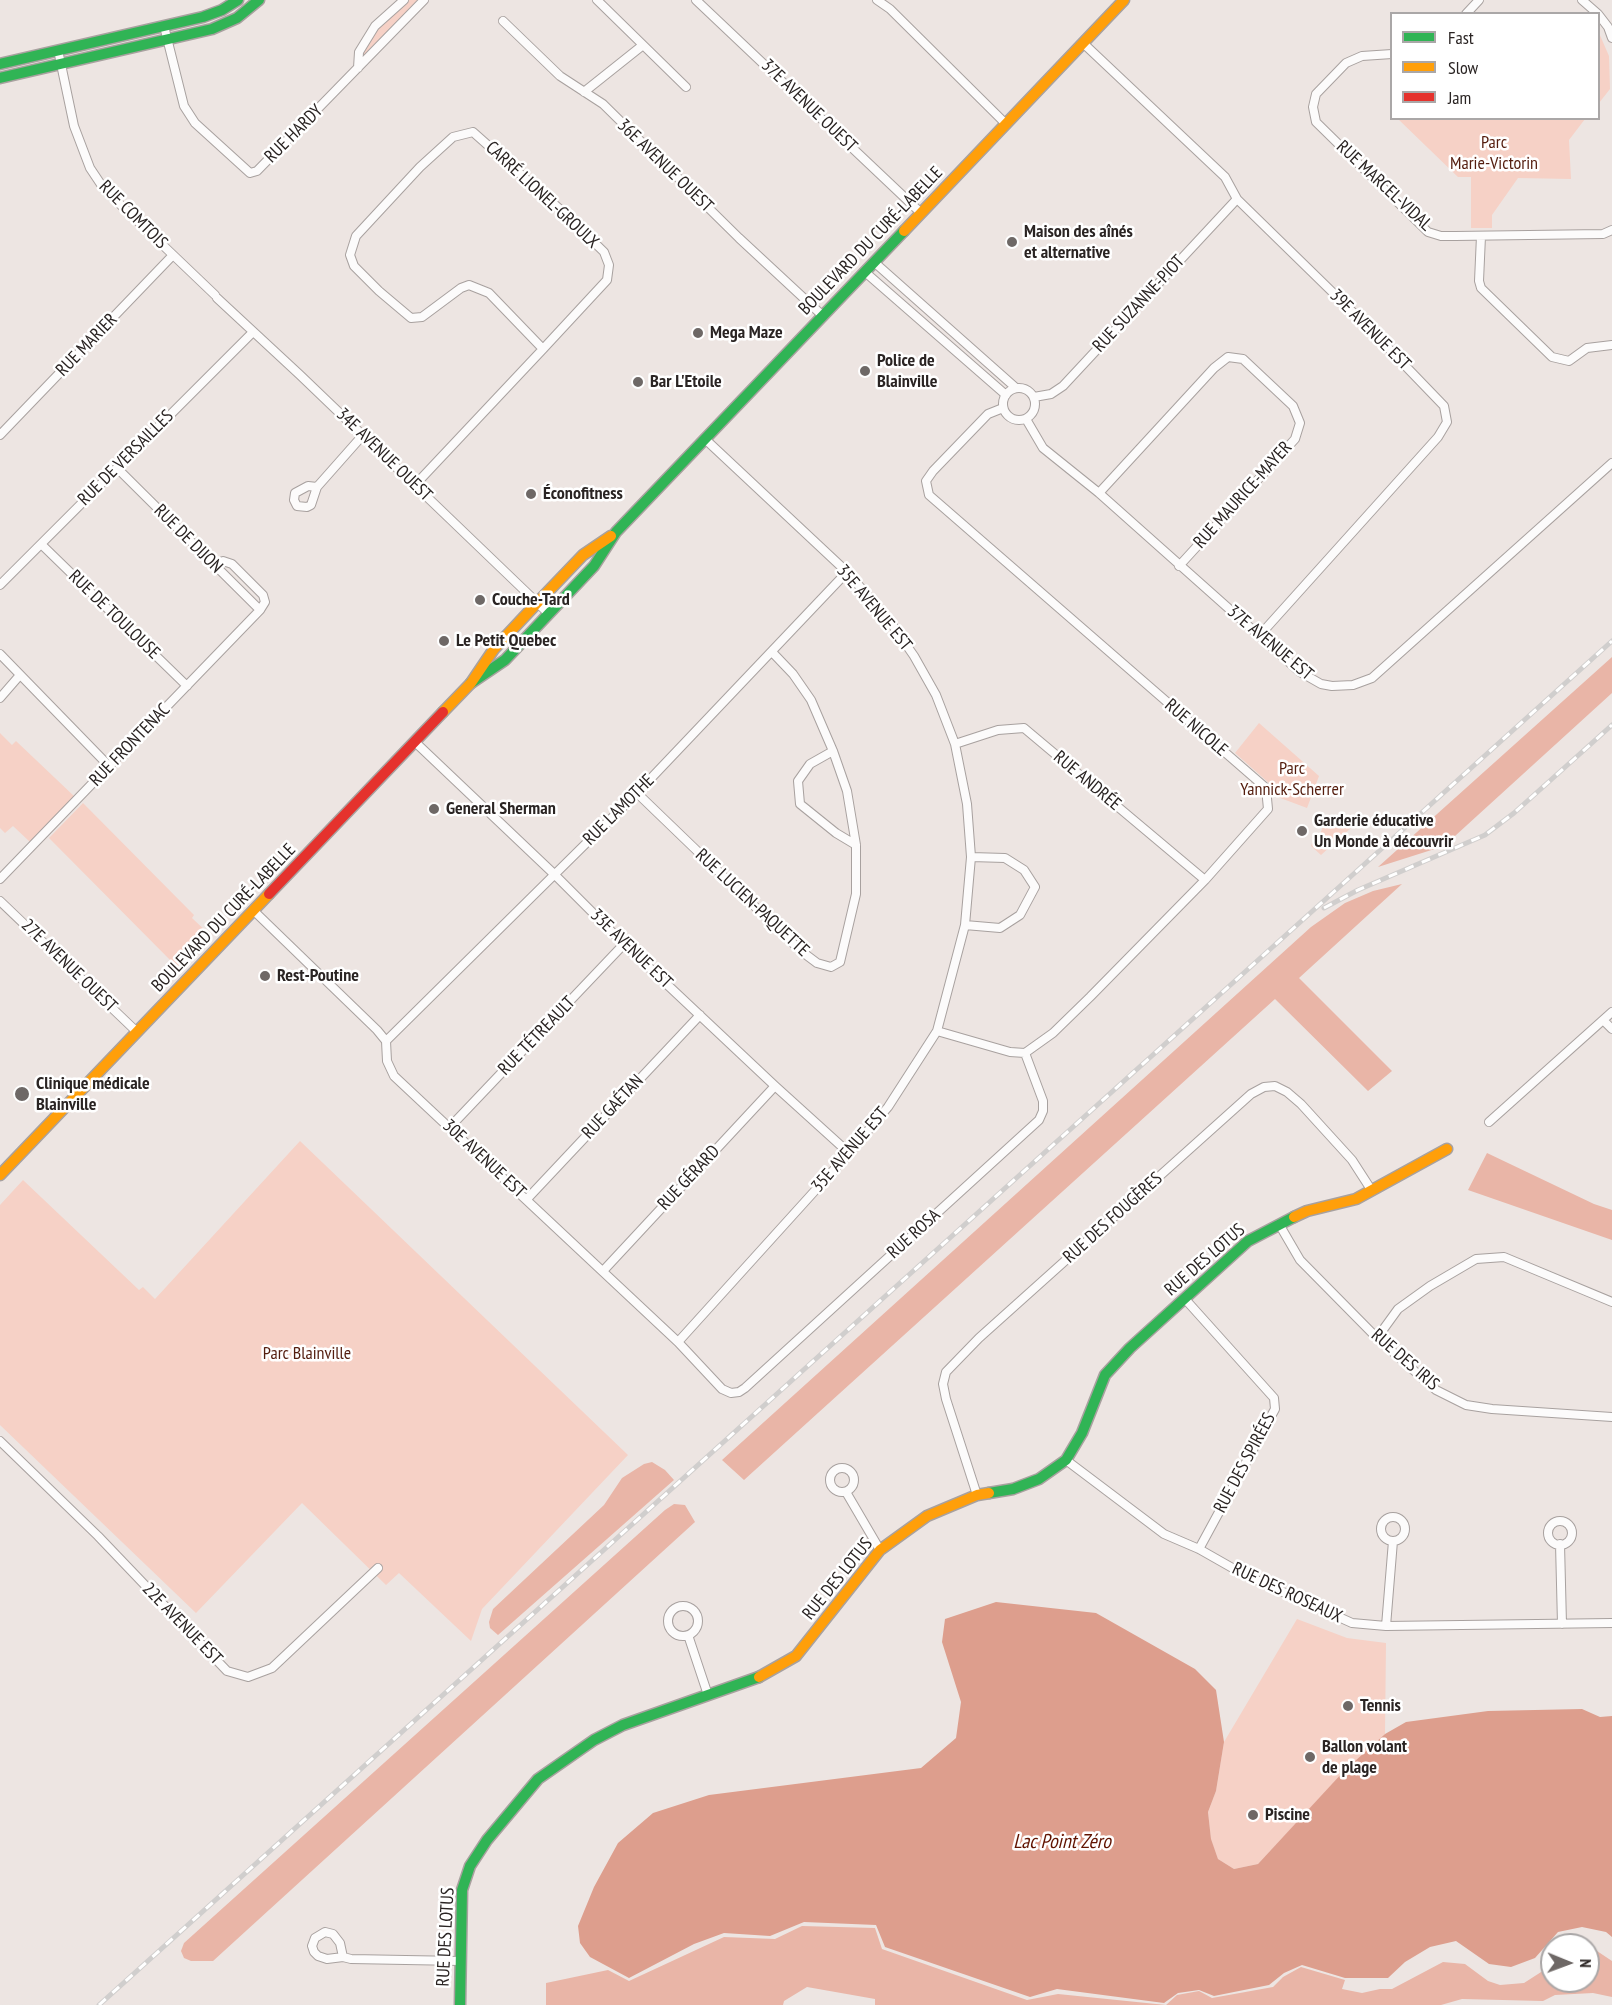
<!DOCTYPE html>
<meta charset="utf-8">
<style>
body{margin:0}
#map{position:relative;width:1612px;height:2005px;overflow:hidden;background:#ede5e2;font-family:"PT Sans Narrow",sans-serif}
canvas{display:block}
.legend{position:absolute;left:1390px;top:12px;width:210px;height:108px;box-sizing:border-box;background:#fff;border:2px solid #aaa7a7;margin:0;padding:8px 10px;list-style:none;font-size:18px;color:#2a2423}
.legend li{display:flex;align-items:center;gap:12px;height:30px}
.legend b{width:30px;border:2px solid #aaa7a7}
.north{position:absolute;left:1540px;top:1933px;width:60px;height:60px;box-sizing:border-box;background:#fff;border:2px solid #aaa7a7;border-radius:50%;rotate:91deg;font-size:16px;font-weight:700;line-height:24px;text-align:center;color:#2a2423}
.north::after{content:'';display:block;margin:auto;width:21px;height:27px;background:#6e6866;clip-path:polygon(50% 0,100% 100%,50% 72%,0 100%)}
</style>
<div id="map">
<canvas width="1612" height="2005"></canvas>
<ul class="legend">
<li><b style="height:8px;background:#30b455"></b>Fast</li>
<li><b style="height:8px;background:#ff9f0a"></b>Slow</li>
<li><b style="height:8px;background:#e5322d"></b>Jam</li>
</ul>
<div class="north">N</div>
</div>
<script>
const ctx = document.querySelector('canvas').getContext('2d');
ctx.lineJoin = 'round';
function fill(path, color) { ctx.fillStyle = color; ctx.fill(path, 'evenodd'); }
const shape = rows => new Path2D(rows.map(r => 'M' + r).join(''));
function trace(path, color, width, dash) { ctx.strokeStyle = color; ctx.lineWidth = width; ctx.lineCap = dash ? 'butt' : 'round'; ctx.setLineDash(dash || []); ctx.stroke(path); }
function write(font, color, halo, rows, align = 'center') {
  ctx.font = font + ' "PT Sans Narrow",sans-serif'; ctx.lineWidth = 5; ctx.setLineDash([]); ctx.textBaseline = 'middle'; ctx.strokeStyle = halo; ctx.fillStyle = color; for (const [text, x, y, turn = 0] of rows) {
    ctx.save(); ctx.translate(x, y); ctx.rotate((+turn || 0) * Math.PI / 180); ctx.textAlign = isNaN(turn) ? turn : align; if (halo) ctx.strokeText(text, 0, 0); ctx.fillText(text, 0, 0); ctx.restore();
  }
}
fill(shape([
 [409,0,420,0,361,60,362,53,376,28],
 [1599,33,1609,56,1610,89,1599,103],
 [1398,119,1585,119,1569,140,1571,179,1518,178,1492,215,1492,228,1471,228,1471,177,1458,177],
 [1259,723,1319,776,1307,808,1275,796,1270,784,1235,753],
 [0,733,12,745,16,741,75,797,30,842,13,826,5,833,0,828],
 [83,803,194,915,192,918,209,934,177,967,49,838],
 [1327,817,1351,828,1321,855,1311,846,1316,833,1320,834],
 [300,1141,628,1455,482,1609,471,1641,399,1573,386,1585,302,1503,196,1613,0,1425,0,1205,23,1180,139,1290,143,1287,155,1299],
 [1297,1619,1347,1638,1386,1643,1385,1734,1344,1772,1258,1864,1234,1869,1218,1859,1211,1840,1208,1812,1216,1791,1224,1742]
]), '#f6d1c6');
fill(shape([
 [1612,657,1612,693,1444,846,1378,867],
 [1402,884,1299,978,1392,1071,1368,1091,1275,999,744,1480,722,1460,1311,927,1345,903,1373,891],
 [1487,1153,1594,1204,1612,1210,1612,1240,1468,1190],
 [652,1462,665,1470,674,1480,498,1635,490,1628,489,1622,493,1609,604,1505,622,1478,644,1464],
 [674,1504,685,1505,695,1522,213,1961,191,1961,184,1958,181,1951,184,1943,665,1510],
 [802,1926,875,1928,882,1949,1027,2000,1058,1994,1166,2005,1177,1995,1199,1991,1212,1998,1273,1987,1283,1977,1301,1967,1345,1980,1342,1989,1362,1993,1380,1989,1392,1989,1443,1962,1465,1964,1488,1981,1500,1985,1524,1983,1552,1965,1552,1981,1588,1981,1588,1948,1591,1947,1612,1961,1612,1997,1593,1993,1555,1995,1543,2001,1462,1999,1441,2005,875,2005,875,1999,807,1987,784,2001,783,2005,546,2005,546,1983,608,1970,629,1981,724,1937,775,1939]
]), '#e9b5a7');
fill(shape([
 [996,1602,1096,1613,1195,1669,1216,1690,1224,1742,1216,1791,1208,1812,1211,1839,1218,1859,1234,1869,1258,1864,1344,1771,1385,1734,1406,1722,1488,1711,1582,1709,1600,1717,1612,1716,1612,1937,1606,1932,1582,1927,1558,1932,1535,1958,1511,1967,1489,1964,1456,1941,1430,1947,1405,1962,1388,1978,1345,1978,1302,1965,1284,1973,1269,1985,1214,1996,1199,1990,1178,1993,1164,2003,1057,1989,1030,1997,885,1947,876,1925,804,1922,770,1936,724,1933,694,1944,629,1978,590,1957,580,1943,578,1926,594,1887,618,1843,653,1813,709,1795,921,1768,956,1738,961,1702,942,1642,945,1619]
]), '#dd9e8d');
const street = shape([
 [597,0,686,87],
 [696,0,921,213],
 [877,0,890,9,1006,124],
 [1582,0,1598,14],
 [1466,14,1479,0],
 [1598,14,1608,27,1612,38],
 [503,21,560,76,603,104,739,238,823,316],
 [164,26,184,106,195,123,250,173,257,171,424,0],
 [1083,43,1225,177,1237,199,1364,323,1444,406,1447,422,1438,437,1260,635],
 [58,50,74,126,90,168,104,189,215,295],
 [1392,54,1362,56,1346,63,1316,94,1313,107,1316,122,1428,232,1441,236,1455,236,1603,234,1612,230],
 [358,68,359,52,375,26,404,0],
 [584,92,643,45],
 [1481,236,1479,281,1481,288,1552,357,1569,361,1587,348,1612,345],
 [874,262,1016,388],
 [865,272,1006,395],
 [217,298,300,375,549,614],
 '1003 404a16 16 0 1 1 32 0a16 16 0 1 1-32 0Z',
 [1034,397,1051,394,1063,386,1237,199],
 [1026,419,1043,448,1099,493,1300,672,1321,684,1332,686,1353,685,1372,678,1612,463],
 [0,435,173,255],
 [117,468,260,610],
 [415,485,543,349,607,280,609,265,604,252,563,212,473,132,453,137,420,167,356,236,350,255,354,266,379,291,411,318,422,317,461,288,469,285,489,293,543,349],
 [317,487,308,486,295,493,294,500,297,506,307,507,311,505,317,487,363,435],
 [1099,493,1214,368,1228,357,1243,359,1293,406,1300,423,1295,439,1179,566],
 [41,544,187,686],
 [0,585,253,332],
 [0,654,109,766],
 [0,698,20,675],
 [415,742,554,874,624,944,775,1086,849,1153],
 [955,744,998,730,1024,728,1205,880],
 [833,751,810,764,798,781,800,804,836,833,856,845],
 [637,793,801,951,817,963,831,967,840,962,856,894,856,845,847,791,833,751,811,700,793,674,772,652],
 [0,879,260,610,265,602,263,595,232,564,223,561,215,565],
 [0,901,137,1032],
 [254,911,377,1030,386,1041,387,1061,394,1076,678,1342,722,1389,731,1393,739,1392,745,1388,1039,1120,1043,1111,1043,1101,1025,1053],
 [965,925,1000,928,1020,915,1035,887,1024,870,1005,858,971,857],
 [1603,1020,1612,1029],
 [937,1031,1010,1052,1025,1053,1053,1033,1090,997,1205,880,1268,809,1266,788,929,495,926,481,933,471,988,414,1003,408],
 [386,1041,637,793,847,572],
 [1489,1122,1612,1012],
 [450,1127,624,944],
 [527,1199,700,1015],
 [1279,1224,1300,1260,1377,1338,1436,1390,1466,1405,1492,1409,1612,1417],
 [603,1271,775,1086],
 [1185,1299,1274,1398,1275,1409,1199,1549],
 [1377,1338,1398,1309,1430,1286,1476,1259,1504,1257,1612,1302],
 [678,1342,849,1153,888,1107,937,1031,965,925,971,857,967,804,955,744,936,695,914,656,889,620,847,572,705,439],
 [0,1441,98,1536,227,1671,248,1677,272,1668,378,1568],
 [1066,1460,1164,1534,1199,1549,1243,1574,1352,1623,1386,1626,1612,1623],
 '830 1480a12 12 0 1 1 24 0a12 12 0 1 1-24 0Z',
 [846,1492,880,1550],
 [977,1495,946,1399,943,1384,946,1372,979,1338,1251,1094,1264,1087,1275,1086,1287,1092,1301,1104,1352,1160,1372,1191],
 '1381 1529a12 12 0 1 1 24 0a12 12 0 1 1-24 0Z',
 '1548 1533a12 12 0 1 1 24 0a12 12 0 1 1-24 0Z',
 [1560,1544,1562,1624],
 '668 1621a15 15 0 1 1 30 0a15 15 0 1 1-30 0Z',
 [1386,1626,1393,1541],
 [688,1635,708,1695],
 [343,1957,340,1943,333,1934,325,1932,315,1938,312,1946,314,1952,318,1956,327,1959,343,1957,351,1959,460,1961]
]);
const fast = shape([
 [0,64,203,17,222,10,238,0],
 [0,78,212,29,237,18,259,0],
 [471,683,505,660,594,566,616,532,904,231],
 [989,1493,1013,1489,1039,1479,1066,1460,1082,1433,1105,1375,1130,1348,1248,1241,1294,1217],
 [460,2005,462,1890,470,1866,487,1840,538,1779,594,1740,623,1725,759,1677]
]);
const slow = shape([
 [904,231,1124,0],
 [443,712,471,683,494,649,538,602,583,555,611,536],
 [0,1175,269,894],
 [1294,1217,1307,1211,1356,1199,1447,1149],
 [759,1677,796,1656,880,1550,927,1516,977,1495,989,1493]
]);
const jam = shape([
 [269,894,443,712]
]);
trace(street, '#a8a19f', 10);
trace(fast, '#a8a19f', 13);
trace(slow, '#a8a19f', 13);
trace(jam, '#a8a19f', 13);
trace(street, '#fcfbfb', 8);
trace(fast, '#30b455', 10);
trace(slow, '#ff9f0a', 10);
trace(jam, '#e5322d', 10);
const rail = shape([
 [1324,908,1358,890,1485,835,1514,813,1612,725],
 [99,2005,1612,641]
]);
trace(rail, '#d0cecd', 5);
trace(rail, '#fff', 3, [9]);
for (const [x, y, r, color] of [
 [1012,242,6,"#6e6866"],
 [698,333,6,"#6e6866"],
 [865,371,6,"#6e6866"],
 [638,382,6,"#6e6866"],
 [531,494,6,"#6e6866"],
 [480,600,6,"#6e6866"],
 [444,641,6,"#6e6866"],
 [434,809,6,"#6e6866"],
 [1302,831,6,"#6e6866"],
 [265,976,6,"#6e6866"],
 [22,1094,8,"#6e6866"],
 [1348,1706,6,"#6e6866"],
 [1310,1757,6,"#6e6866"],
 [1253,1815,6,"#6e6866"]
]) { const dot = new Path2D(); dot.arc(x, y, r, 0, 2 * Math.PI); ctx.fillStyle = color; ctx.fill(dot); trace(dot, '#fff', 2); }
write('18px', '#2a2423', '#fff', [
 ["37E AVENUE OUEST",809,106,44],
 ["RUE HARDY",294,134,-45],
 ["36E AVENUE OUEST",665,166,44],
 ["RUE MARCEL-VIDAL",1384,186,43],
 ["CARRÉ LIONEL-GROULX",542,195,43],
 ["RUE COMTOIS",133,215,45],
 ["BOULEVARD DU CURÉ-LABELLE",871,241,-46],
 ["RUE SUZANNE-PIOT",1139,304,-47],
 ["39E AVENUE EST",1370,330,45],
 ["RUE MARIER",87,345,-46],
 ["34E AVENUE OUEST",384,455,44],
 ["RUE DE VERSAILLES",126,458,-45],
 ["RUE MAURICE-MAYER",1243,495,-48],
 ["RUE DE DIJON",188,539,45],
 ["35E AVENUE EST",874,608,50],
 ["RUE DE TOULOUSE",114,615,44],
 ["37E AVENUE EST",1270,643,40],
 ["RUE NICOLE",1196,728,41],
 ["RUE FRONTENAC",130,745,-46],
 ["RUE ANDRÉE",1087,781,40],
 ["RUE LAMOTHE",619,810,-45],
 ["RUE LUCIEN-PAQUETTE",752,903,43],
 ["BOULEVARD DU CURÉ-LABELLE",224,918,-46],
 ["33E AVENUE EST",631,949,44],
 ["27E AVENUE OUEST",69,966,44],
 ["RUE TÉTREAULT",537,1036,-46],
 ["RUE GAÉTAN",613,1107,-47],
 ["35E AVENUE EST",850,1150,-49],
 ["30E AVENUE EST",484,1159,43],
 ["RUE GÉRARD",689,1178,-47],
 ["RUE DES FOUGÈRES",1113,1218,-42],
 ["RUE ROSA",914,1234,-42],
 ["RUE DES LOTUS",1205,1260,-41],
 ["RUE DES IRIS",1405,1360,41],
 ["RUE DES SPIRÉES",1245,1463,-62],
 ["RUE DES LOTUS",838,1579,-51],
 ["RUE DES ROSEAUX",1287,1593,25],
 ["22E AVENUE EST",182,1624,46],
 ["RUE DES LOTUS",446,1937,-87]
]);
write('18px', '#541d0e', '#fff', [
 ["Parc",1494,143],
 ["Marie-Victorin",1494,164],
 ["Parc",1292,769],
 ["Yannick-Scherrer",1292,790],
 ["Parc Blainville",307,1354]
]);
write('bold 18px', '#2a2423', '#fff', [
 ["Maison des aînés",1024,232],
 ["et alternative",1024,253],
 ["Mega Maze",710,333],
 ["Police de",877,361],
 ["Blainville",877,382],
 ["Bar L'Etoile",650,382],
 ["Éconofitness",543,494],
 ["Couche-Tard",492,600],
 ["Le Petit Quebec",456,641],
 ["General Sherman",446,809],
 ["Garderie éducative",1314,821],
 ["Un Monde à découvrir",1314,842],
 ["Rest-Poutine",277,976],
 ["Clinique médicale",36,1084],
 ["Blainville",36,1105],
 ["Tennis",1360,1706],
 ["Ballon volant",1322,1747],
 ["de plage",1322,1768],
 ["Piscine",1265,1815]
], 'left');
write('italic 20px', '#611300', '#fff', [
 ["Lac Point Zéro",1062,1842]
]);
</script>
